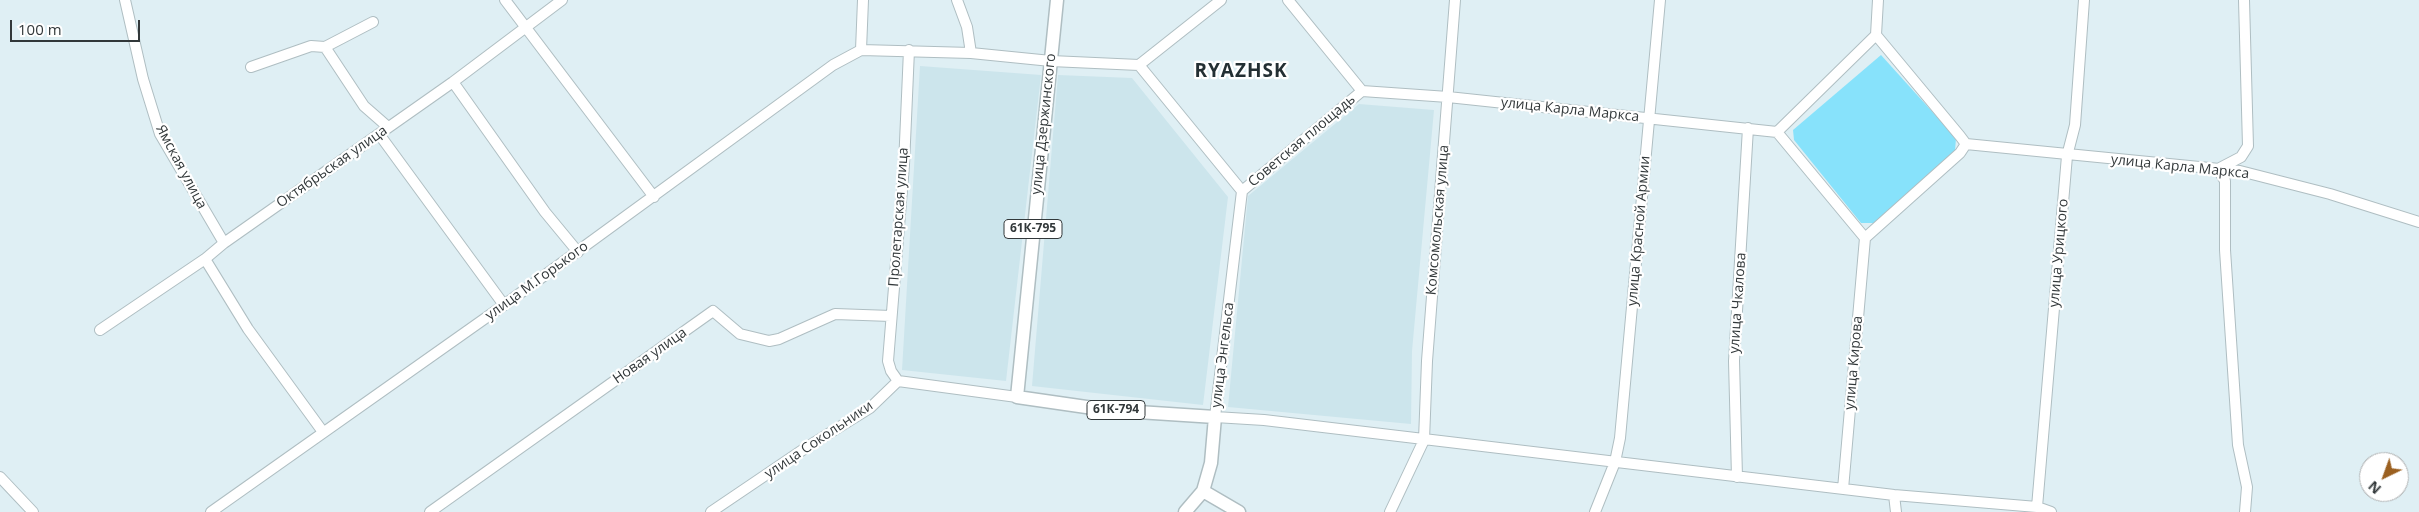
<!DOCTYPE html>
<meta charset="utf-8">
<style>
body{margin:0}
#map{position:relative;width:2419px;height:512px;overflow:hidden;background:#dfeff4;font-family:"Open Sans",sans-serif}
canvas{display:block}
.north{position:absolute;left:2359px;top:452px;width:50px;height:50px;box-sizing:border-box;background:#fff;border:1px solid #adafb0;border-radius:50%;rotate:222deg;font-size:14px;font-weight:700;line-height:20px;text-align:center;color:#32383a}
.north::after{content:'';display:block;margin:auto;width:18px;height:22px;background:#9b6020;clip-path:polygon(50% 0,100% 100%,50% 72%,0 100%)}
.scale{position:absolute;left:10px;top:20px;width:130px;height:22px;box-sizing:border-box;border:2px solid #32383a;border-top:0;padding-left:6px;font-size:15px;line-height:18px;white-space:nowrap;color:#32383a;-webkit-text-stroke:4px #fff;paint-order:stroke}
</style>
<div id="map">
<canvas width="2419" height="512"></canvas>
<div class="north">N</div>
<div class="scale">100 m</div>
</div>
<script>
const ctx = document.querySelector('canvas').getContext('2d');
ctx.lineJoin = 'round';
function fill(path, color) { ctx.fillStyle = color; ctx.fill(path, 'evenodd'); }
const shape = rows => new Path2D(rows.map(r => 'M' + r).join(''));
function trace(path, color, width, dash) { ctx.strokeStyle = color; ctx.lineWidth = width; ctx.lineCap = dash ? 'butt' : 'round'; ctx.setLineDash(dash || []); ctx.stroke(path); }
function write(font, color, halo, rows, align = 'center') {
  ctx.font = font + ' "Open Sans",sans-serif'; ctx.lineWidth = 4.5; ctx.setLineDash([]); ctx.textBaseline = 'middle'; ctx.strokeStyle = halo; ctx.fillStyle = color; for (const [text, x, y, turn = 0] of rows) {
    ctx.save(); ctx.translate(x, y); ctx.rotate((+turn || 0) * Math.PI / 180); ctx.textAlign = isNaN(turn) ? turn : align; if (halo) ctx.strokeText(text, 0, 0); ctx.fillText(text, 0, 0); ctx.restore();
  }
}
fill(shape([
 [920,66,1041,75,1006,381,902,370],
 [1058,75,1132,78,1228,197,1203,405,1032,386],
 [1359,104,1434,110,1412,351,1411,424,1228,407,1248,196]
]), '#cce5ec');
fill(shape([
 [1881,55,1956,138,1955,151,1875,223,1861,223,1794,140,1793,130]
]), '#87e2fb');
const minor = shape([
 [125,0,143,79,160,134,224,243],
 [505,0,654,197],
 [957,0,967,27,971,53],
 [1288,0,1362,91],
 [2244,0,2248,146,2241,157,2218,169,2225,181,2225,250,2238,445,2247,487,2245,512],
 [1876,35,1878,0],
 [325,47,364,106,388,127],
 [861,50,863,0],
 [1139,65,1242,191],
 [1139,65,1221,0],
 [251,67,311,46,325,47,373,22],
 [453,82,545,212,578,252],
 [1362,91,1448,97,1777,132],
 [1777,132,1876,35,1960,136,1966,144,1960,153,1865,238],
 [1777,132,1865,238],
 [379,134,504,305],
 [1966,144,2240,171,2330,194,2419,222],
 [1242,191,1215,417,1264,420,1894,495,2037,507,2051,512],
 [1242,191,1362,91],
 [205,259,248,329,323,432],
 [100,330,205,259,224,243,453,82,562,0],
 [898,381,891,371,888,361,904,165,909,50],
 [0,477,33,512],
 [1737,477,1734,361,1748,128],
 [1843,489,1865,238],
 [1894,495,1896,512],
 [2037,507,2067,156,2075,125,2084,0],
 [211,512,504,305,833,65,861,50,971,53,1051,61,1139,65],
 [430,512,713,311,740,334,769,341,779,339,835,314,891,316],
 [711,512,807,447,870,408,898,381,1017,397],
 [1390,512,1424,440,1427,361,1455,0],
 [1595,512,1615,462,1620,438,1660,0]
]);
const major = shape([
 [1057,0,1017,397,1107,410,1215,417,1211,463,1203,491,1185,512],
 [1203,491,1239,512]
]);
trace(minor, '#afbec2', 12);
trace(major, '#afbec2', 15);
trace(minor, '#fff', 10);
trace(major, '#fff', 12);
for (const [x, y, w] of [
 [1033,229,58],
 [1116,410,58]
]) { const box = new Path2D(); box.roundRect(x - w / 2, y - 9.5, w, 19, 4); ctx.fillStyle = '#fff'; ctx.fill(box); trace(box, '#32383a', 1); }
write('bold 12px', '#32383a', null, [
 ["61К-795",1033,229],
 ["61К-794",1116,410]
]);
write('14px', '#32383a', '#fff', [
 ["улица Карла Маркса",1570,110,6],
 ["улица Дзержинского",1044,124,-84],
 ["Советская площадь",1302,141,-40],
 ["Ямская улица",181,167,62],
 ["Октябрьская улица",332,167,-35],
 ["улица Карла Маркса",2180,167,6],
 ["Пролетарская улица",899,217,-86],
 ["Комсомольская улица",1438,220,-85],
 ["улица Красной Армии",1639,231,-85],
 ["улица Урицкого",2059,253,-85],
 ["улица М.Горького",537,281,-36],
 ["улица Чкалова",1738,303,-86],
 ["улица Энгельса",1223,355,-83],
 ["Новая улица",650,356,-35],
 ["улица Кирова",1854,363,-85],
 ["улица Сокольники",819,440,-34]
]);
ctx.letterSpacing = '1px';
write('bold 19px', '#232f33', '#fff', [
 ["RYAZHSK",1241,72]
]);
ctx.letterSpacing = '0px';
</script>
